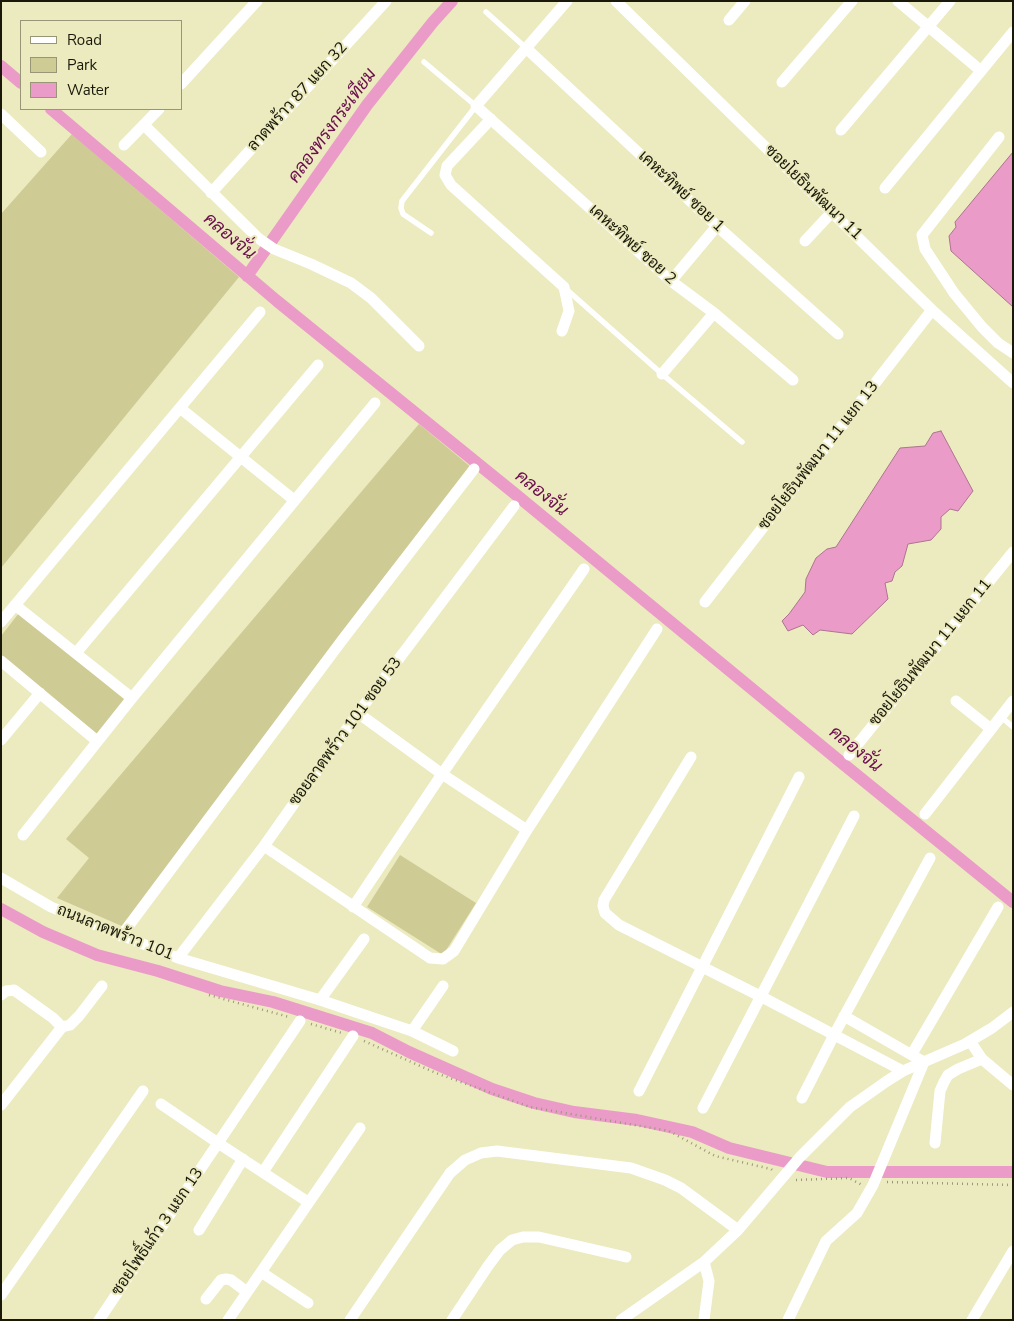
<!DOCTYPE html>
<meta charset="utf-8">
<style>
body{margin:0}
#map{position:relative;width:1014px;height:1321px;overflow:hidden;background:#eceabf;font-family:"Nunito Sans",sans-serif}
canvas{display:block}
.frame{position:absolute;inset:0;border:2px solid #1a1909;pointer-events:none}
.legend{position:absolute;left:20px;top:20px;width:162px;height:90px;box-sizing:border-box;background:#eceabf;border:1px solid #989676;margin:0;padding:6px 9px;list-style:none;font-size:15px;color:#1a1909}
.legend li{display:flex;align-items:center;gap:10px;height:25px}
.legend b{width:25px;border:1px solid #989676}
</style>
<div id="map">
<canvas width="1014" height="1321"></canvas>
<div class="frame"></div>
<ul class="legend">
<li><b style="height:6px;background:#fff"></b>Road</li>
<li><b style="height:14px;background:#cfcb95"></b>Park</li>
<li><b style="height:14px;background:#ea9bc8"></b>Water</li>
</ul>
</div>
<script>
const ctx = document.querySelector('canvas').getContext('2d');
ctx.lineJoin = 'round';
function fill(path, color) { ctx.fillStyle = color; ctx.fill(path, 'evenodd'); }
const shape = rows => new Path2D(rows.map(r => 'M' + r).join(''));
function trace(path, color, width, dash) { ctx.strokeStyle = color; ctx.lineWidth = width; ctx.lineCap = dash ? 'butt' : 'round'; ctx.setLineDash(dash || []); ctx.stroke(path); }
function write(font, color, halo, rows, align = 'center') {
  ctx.font = font + ' "Nunito Sans",Sarabun,sans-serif'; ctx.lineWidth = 4; ctx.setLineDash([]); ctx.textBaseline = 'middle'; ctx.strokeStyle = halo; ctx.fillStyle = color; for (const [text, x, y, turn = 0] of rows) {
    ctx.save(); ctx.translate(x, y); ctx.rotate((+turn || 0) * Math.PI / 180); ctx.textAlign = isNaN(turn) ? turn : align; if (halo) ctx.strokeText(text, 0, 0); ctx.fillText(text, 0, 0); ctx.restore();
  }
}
fill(shape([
 [72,134,239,277,1,568,1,214],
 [419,424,472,468,124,927,57,898,89,858,66,839],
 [19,613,125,700,97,734,1,656,1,636],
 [400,855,476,903,443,955,367,907]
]), '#cfcb95');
const water = shape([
 [1013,152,1013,307,951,251,949,236,956,227,955,222,1013,152],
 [941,431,973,491,958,511,950,509,941,517,941,529,931,540,908,544,902,566,895,572,892,581,885,583,888,599,852,634,820,630,813,635,803,625,788,631,782,621,789,614,805,592,806,579,816,558,827,549,836,547,900,448,925,446,933,433,941,431]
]);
fill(water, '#ea9bc8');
trace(water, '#ac748f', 1);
trace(shape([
 [1,66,21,83],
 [51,109,277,301,514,493,842,763,1013,902],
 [247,276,367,105,433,22,452,1],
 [1,909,43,932,97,955,158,971,220,991,273,1002,372,1033,409,1052,492,1089,534,1103,574,1112,637,1120,692,1132,729,1148,827,1172,1013,1172]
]), '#ea9bc8', 12);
trace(shape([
 [209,995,289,1017],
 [311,1024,342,1033],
 [364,1041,436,1073,530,1107,669,1131,715,1156,771,1169,774,1172],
 [796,1180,849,1178,862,1185],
 [887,1182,1013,1185]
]), '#999877', 2.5, [1, 4]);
trace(shape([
 [486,12,526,48],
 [424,62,476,106,402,201,401,208,403,214,431,233],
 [566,289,662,374,742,442],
 [1001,717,1013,727]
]), '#fff', 5.5);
trace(shape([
 [567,1,476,106,671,281,714,313,793,380],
 [616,1,932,310,1013,383],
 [898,1,980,70],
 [729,20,745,1],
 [526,48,717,226,838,334],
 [782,82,852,1],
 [181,84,257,1],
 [1,114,41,152],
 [491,119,447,166,445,175,451,185,564,287,569,311,562,331],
 [144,125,258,238,274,249,311,264,351,283,371,298,419,346],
 [841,130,950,1],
 [999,137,922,235,925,249,954,293,982,327,998,343,1013,353],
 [124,145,159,109],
 [885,188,1013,32],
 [211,193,386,1],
 [805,241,832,212],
 [671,281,717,226],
 [662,374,714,313],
 [180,408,294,500],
 [705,602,932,310],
 [15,605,132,698],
 [1,622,260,312],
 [76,653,318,365],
 [1,661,97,741],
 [956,701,991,729],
 [358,713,442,774,527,830],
 [1,740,40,693],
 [849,755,1013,552],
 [691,757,604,900,603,906,605,913,619,925,760,996,903,1071],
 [925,814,1013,701],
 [23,835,132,698,375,403],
 [264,846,430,958,443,959,454,951,527,830,657,629],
 [1,878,51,907,178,958,320,1000,412,1031,453,1051],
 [353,907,442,774,584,569],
 [121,936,343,639,474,469],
 [178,958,264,846,358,713,514,506],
 [1,995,6,991,14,990,53,1018,62,1027],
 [320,1000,364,939],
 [62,1027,70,1025,79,1016,102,986],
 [412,1031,443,986],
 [970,1041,982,1059,1013,1085],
 [912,1054,998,907],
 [639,1091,799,777],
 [802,1098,834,1035,930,858],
 [161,1104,218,1143,308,1202],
 [1,1105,62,1027],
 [703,1108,854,816],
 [935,1143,940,1091,944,1082,948,1075,958,1069,982,1059],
 [263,1172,353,1036],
 [199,1230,243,1159],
 [261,1272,308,1303],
 [1,1295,143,1091],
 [206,1299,221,1280,226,1279,231,1280,247,1292],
 [99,1320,300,1021],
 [228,1320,360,1128],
 [350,1320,450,1173,465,1160,481,1153,497,1151,631,1168,665,1180,681,1188,738,1230],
 [452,1320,488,1266,500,1250,512,1240,523,1237,539,1237,626,1257],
 [621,1320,704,1262,738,1230,800,1157,850,1107,887,1081,903,1071,965,1044,992,1028,1013,1012],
 [704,1320,709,1281,704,1262],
 [788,1320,826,1241,857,1213,873,1185,924,1062,844,1016],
 [972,1320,1013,1251]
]), '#fff', 11);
write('16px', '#1a1909', '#eceabf', [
 ["ลาดพร้าว 87 แยก 32",298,97,-48],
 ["เคหะทิพย์ ซอย 1",681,192,43],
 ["ซอยโยธินพัฒนา 11",813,193,44],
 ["เคหะทิพย์ ซอย 2",632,245,42],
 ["ซอยโยธินพัฒนา 11 แยก 13",819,456,-52],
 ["ซอยโยธินพัฒนา 11 แยก 11",931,653,-51],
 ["ซอยลาดพร้าว 101 ซอย 53",346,732,-54],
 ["ถนนลาดพร้าว 101",115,933,22],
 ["ซอยโพธิ์แก้ว 3 แยก 13",158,1232,-56]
]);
write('italic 18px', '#6b0e4e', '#eceabf', [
 ["คลองทรงกระเทียม",333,126,-54],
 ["คลองจั่น",229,237,40],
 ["คลองจั่น",541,494,39],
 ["คลองจั่น",855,750,39]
]);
</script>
